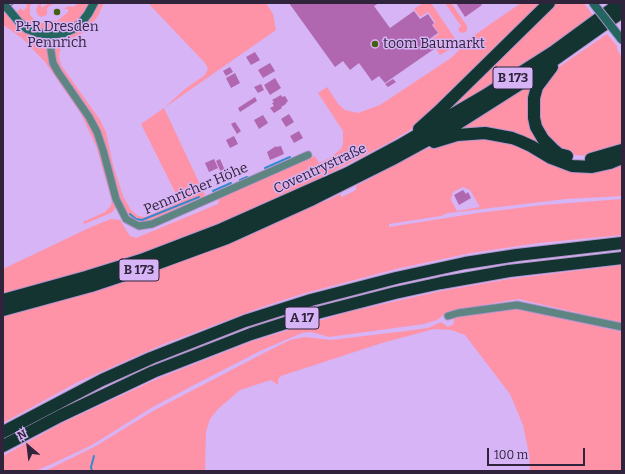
<!DOCTYPE html>
<meta charset="utf-8">
<style>
body{margin:0}
#map{position:relative;width:625px;height:474px;overflow:hidden;background:#d6b4f5;font-family:Bitter,serif}
canvas{display:block}
.frame{position:absolute;inset:0;border:4px solid #30233c;pointer-events:none}
.north{position:absolute;left:8px;top:426px;width:40px;height:40px;-webkit-text-stroke:3px #d6b4f5;paint-order:stroke;rotate:332deg;font-size:11px;font-weight:700;line-height:16px;text-align:center;color:#30233c}
.north::after{content:'';display:block;margin:auto;width:14px;height:18px;background:#30233c;clip-path:polygon(50% 0,100% 100%,50% 72%,0 100%)}
.scale{position:absolute;left:487px;top:448px;width:98px;height:18px;box-sizing:border-box;border:2px solid #30233c;border-top:0;padding-left:5px;font-size:12px;line-height:14px;white-space:nowrap;color:#30233c;-webkit-text-stroke:3px #d6b4f5;paint-order:stroke}
</style>
<div id="map">
<canvas width="625" height="474"></canvas>
<div class="frame"></div>
<div class="north">N</div>
<div class="scale">100 m</div>
</div>
<script>
const ctx = document.querySelector('canvas').getContext('2d');
ctx.lineJoin = 'round';
function fill(path, color) { ctx.fillStyle = color; ctx.fill(path, 'evenodd'); }
const shape = rows => new Path2D(rows.map(r => 'M' + r).join(''));
function trace(path, color, width, dash) { ctx.strokeStyle = color; ctx.lineWidth = width; ctx.lineCap = dash ? 'butt' : 'round'; ctx.setLineDash(dash || []); ctx.stroke(path); }
function write(font, color, halo, rows, align = 'center') {
  ctx.font = font + ' Bitter,serif'; ctx.lineWidth = 3; ctx.setLineDash([]); ctx.textBaseline = 'middle'; ctx.strokeStyle = halo; ctx.fillStyle = color; for (const [text, x, y, turn = 0] of rows) {
    ctx.save(); ctx.translate(x, y); ctx.rotate((+turn || 0) * Math.PI / 180); ctx.textAlign = isNaN(turn) ? turn : align; if (halo) ctx.strokeText(text, 0, 0); ctx.fillText(text, 0, 0); ctx.restore();
  }
}
fill(shape([
 [28,3,32,3,30,6,30,15,36,21,41,23,46,22,50,20,57,21,68,12,68,9,64,9,68,6,73,7,79,3,89,3,84,12,76,22,63,29,51,31,41,30,31,26,15,13,21,8,23,11,27,7,26,4],
 [41,3,41,7,43,7,49,3,54,3,47,8,47,15,41,17,38,15,36,10,38,5],
 [98,3,104,3,98,16,88,28,81,34,67,40,61,47,59,56,61,65,100,120,106,132,113,165,123,196,131,210,138,216,145,217,180,202,141,124,164,108,185,89,205,75,208,69,205,63,148,3,266,3,273,14,276,30,164,108,205,195,201,198,144,223,138,223,129,217,125,211,117,188,104,144,60,70,55,56,55,47,58,43,82,28,90,20],
 [423,3,431,3,454,37,455,41,452,48,440,55,430,40,439,34,433,25,435,22,428,12,420,17,414,9],
 [445,3,451,3,467,26,467,31,463,33,460,32,458,29,461,26],
 [521,3,545,3,433,112,410,130,390,142,305,186,290,196,135,257,3,296,3,269,91,227,111,219,120,220,130,236,136,238,218,204,219,198,315,156,319,163,330,158,341,149,343,144,343,131,318,93,327,87,339,105,345,110,358,113,380,105,451,58,461,48,463,43],
 [554,3,584,3,594,17,566,37,460,106,438,115],
 [5,13,21,30,44,42,50,59,83,112,93,129,116,205,114,210,111,213,84,224,83,222,105,212,110,207,112,202,96,146,81,114,45,62,23,39,5,26,3,27,3,14],
 [607,34,617,46,617,49,622,58,622,146,590,156,575,155,567,153,542,132,536,107,540,90,556,69],
 [541,74,532,97,546,146,579,164,532,143,448,135],
 [457,138,499,138,550,161,622,162,622,196,566,199,448,213,441,216,389,224,389,227,478,213,543,205,622,199,622,235,539,243,471,253,396,269,302,294,262,307,164,344,78,382,3,423,3,314,313,204,326,201,340,194,342,197,356,190,356,186,422,151,439,143],
 [463,187,470,190,480,207,457,211,451,200,452,195,453,192],
 [622,265,622,323,518,299,455,310,446,313,437,320,424,324,329,337,311,332,302,333,260,351,194,385,151,408,92,445,54,463,35,471,3,471,3,456,62,423,159,378,253,341,348,312,441,291,509,279],
 [515,308,622,332,622,471,530,471,529,454,523,425,510,394,465,335,451,330,434,329,382,343,281,376,278,380,278,385,271,380,240,390,218,409,210,419,206,432,205,471,45,471,96,446,153,411,266,352,290,340,305,337,331,340,406,331,428,328,441,322,448,327,452,325,454,323,454,318,457,314]
]), '#fe93a8');
trace(shape([
 [265,168,290,157],
 [240,180,247,177],
 [213,191,231,183],
 [130,214,136,219,142,220,199,197],
 [92,471,91,467,94,456]
]), '#3489d0', 2);
fill(shape([
 [289,3,379,3,374,6,390,28,414,11,420,19,428,14,434,23,432,25,438,33,428,40,434,49,385,83,379,76,372,81,359,63,350,70,343,61,335,67],
 [456,3,480,3,482,5,465,17],
 [255,52,260,60,251,65,246,57],
 [270,63,275,71,263,78,258,70],
 [230,67,233,72,226,76,223,71],
 [235,73,240,83,231,88,226,78],
 [275,78,281,88,270,95,264,85],
 [393,79,396,82,388,87,385,84],
 [261,84,264,90,258,93,254,87],
 [281,95,282,97,285,96,288,101,286,103,286,104,281,107,282,108,274,113,270,108,274,106,272,103,274,102,272,100],
 [255,97,257,101,240,112,238,108],
 [289,114,294,122,286,127,281,119],
 [263,115,268,123,259,129,254,120],
 [235,122,241,131,237,134,231,124],
 [299,131,303,138,294,143,290,136],
 [234,136,238,144,230,148,226,140],
 [276,146,276,147,281,146,284,154,270,160,267,152],
 [214,159,218,168,209,172,205,163],
 [220,159,227,175,223,177,216,161],
 [463,190,466,194,468,192,471,198,459,205,454,195]
]), '#b167af');
const street = shape([
 [50,35,51,51,53,63,58,72,89,117,97,132,103,150,116,199,126,219,139,226,152,224,168,217,308,155],
 [448,316,458,313,517,305,622,327]
]);
const secondary = shape([
 [3,3,19,22,27,29,38,33,50,35,64,33,73,29,81,23,88,14,94,3]
]);
const highway = shape([
 [552,67,537,87,534,98,534,118,536,127,543,139,553,149,559,154,567,156],
 [419,129,439,111,549,3],
 [434,142,457,135,485,133,512,138,520,141,531,146,551,158,572,166,592,167,610,163,622,158],
 [591,159,622,150],
 [3,300,86,277,141,260,222,229,348,173,402,144,484,96,553,52,620,3],
 [3,310,91,286,145,268,227,238,313,199,391,160,457,124,520,84,622,12],
 [3,432,102,380,151,358,245,321,311,300,396,278,465,263,517,255,622,243],
 [3,446,60,416,153,372,251,334,317,313,395,293,441,283,509,271,622,258]
]);
trace(street, '#b194cc', 9);
trace(secondary, '#b194cc', 10);
trace(highway, '#b194cc', 14);
trace(street, '#5e8581', 7);
trace(secondary, '#246560', 8);
trace(highway, '#133431', 12);
trace(shape([
 [3,12,14,3]
]), '#614e73', 1);
const secondaryBridge = shape([
 [593,3,622,40]
]);
trace(secondaryBridge, '#b194cc', 10, []);
trace(secondaryBridge, '#246560', 8);
for (const [x, y, r, color] of [
 [57,12,4,"#446011"],
 [375,44,4,"#446011"]
]) { const dot = new Path2D(); dot.arc(x, y, r, 0, 2 * Math.PI); ctx.fillStyle = color; ctx.fill(dot); trace(dot, '#d6b4f5', 1.5); }
for (const [x, y, w] of [
 [513,78,40],
 [139,270,40],
 [302,318,34]
]) { const box = new Path2D(); box.roundRect(x - w / 2, y - 11, w, 22, 3); ctx.fillStyle = '#d6b4f5'; ctx.fill(box); trace(box, '#30233c', 1); }
write('bold 13px', '#30233c', null, [
 ["B 173",513,78],
 ["B 173",139,270],
 ["A 17",302,318]
]);
write('14px', '#30233c', '#d6b4f5', [
 ["P+R Dresden",57,27],
 ["Pennrich",57,43],
 ["toom Baumarkt",383,44,"left"]
]);
write('14px', '#30233c', '#d6b4f5', [
 ["Coventrystraße",320,169,-25],
 ["Pennricher Höhe",196,189,-23]
]);
</script>
